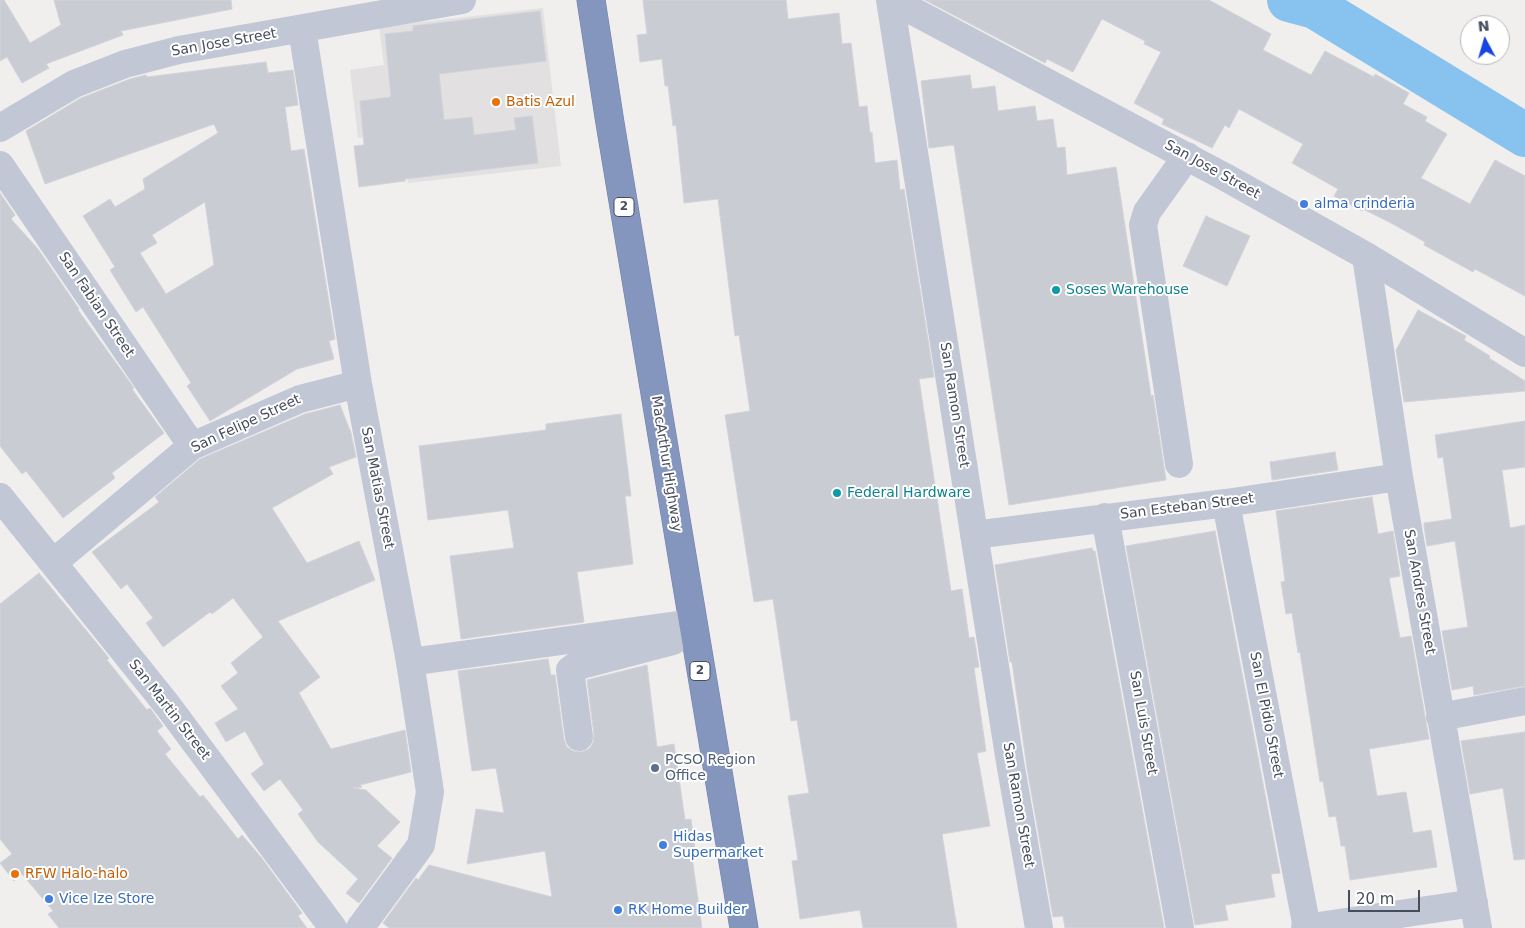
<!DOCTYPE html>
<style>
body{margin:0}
#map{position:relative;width:1525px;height:928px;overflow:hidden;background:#f1eeee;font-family:"DejaVu Sans",sans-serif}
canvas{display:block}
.north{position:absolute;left:1460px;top:15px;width:50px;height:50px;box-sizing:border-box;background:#fff;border:1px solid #b5b8be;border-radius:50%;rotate:354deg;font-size:14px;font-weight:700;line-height:20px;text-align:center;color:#464d5c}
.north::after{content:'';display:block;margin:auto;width:18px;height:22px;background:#1545e4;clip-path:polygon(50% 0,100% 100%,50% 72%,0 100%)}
.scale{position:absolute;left:1348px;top:890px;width:72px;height:22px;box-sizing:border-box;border:2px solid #464d5c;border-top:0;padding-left:6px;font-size:15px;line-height:18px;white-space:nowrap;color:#464d5c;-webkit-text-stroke:4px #fff;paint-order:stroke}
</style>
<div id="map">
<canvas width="1525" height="928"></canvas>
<div class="north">N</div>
<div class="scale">20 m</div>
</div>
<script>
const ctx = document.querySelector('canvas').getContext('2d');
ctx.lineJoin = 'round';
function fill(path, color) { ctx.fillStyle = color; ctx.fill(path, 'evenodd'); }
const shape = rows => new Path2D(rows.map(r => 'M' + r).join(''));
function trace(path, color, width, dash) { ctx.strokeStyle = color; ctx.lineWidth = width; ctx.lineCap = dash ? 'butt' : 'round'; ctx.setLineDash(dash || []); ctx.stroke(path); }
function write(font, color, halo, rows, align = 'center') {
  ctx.font = font + ' "DejaVu Sans",sans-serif'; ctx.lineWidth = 4; ctx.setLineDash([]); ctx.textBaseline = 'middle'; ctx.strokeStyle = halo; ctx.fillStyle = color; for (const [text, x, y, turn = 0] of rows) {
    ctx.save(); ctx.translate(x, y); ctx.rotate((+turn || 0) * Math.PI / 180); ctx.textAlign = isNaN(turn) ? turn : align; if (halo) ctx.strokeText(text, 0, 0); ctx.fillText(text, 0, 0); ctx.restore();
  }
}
fill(shape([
 [543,8,561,166,408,183,403,133,358,138,350,70,384,65,379,27]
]), '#e2e0e0');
trace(shape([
 [1289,0,1315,7,1525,135]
]), '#87c3ee', 44);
const building = shape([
 [0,0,4,0,30,43,61,25,54,0,231,0,232,9,121,31,123,35,46,64,49,68,22,83,7,57,0,61,0,0],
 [643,0,786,0,788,19,839,13,842,44,851,43,859,107,867,106,870,133,872,132,875,163,897,160,900,190,904,189,934,377,919,379,951,591,962,589,969,638,974,637,979,667,974,668,986,751,977,753,990,826,942,834,957,928,863,928,860,910,800,919,792,861,798,860,788,796,809,793,797,720,791,721,773,599,754,602,725,415,750,411,739,335,735,336,718,199,684,203,676,125,673,126,668,86,665,86,662,59,640,62,637,35,647,34,643,0],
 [925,0,1209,0,1271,34,1263,50,1311,75,1325,51,1374,77,1375,74,1409,93,1403,104,1427,117,1425,121,1447,134,1421,178,1470,204,1495,160,1525,176,1525,296,1475,269,1473,272,1424,245,1425,242,1391,223,1363,209,1362,211,1334,196,1338,189,1292,163,1303,144,1239,109,1229,128,1225,125,1212,148,1162,124,1164,119,1134,103,1161,52,1144,44,1145,41,1102,19,1073,72,1047,59,1045,63,925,0],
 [540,11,546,61,439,74,444,120,472,117,474,135,516,130,514,118,532,116,538,163,405,179,405,181,359,187,354,146,364,145,360,101,391,97,385,34,413,31,413,26,540,11],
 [266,62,268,73,293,70,298,105,285,107,291,151,304,149,335,339,329,341,334,359,297,369,210,421,187,386,191,383,143,307,136,312,110,270,115,267,83,216,110,199,115,207,145,189,143,179,218,133,214,124,45,184,26,131,81,98,130,79,146,75,147,77,266,62],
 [205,202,214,265,166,294,140,253,157,243,152,235,205,202],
 [970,75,972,89,995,86,998,111,1035,106,1037,121,1053,119,1057,148,1065,147,1067,175,1116,167,1151,396,1153,395,1166,480,1009,505,954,145,929,148,921,81,970,75],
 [0,193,15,215,11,219,38,249,79,309,78,310,134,388,132,389,164,433,112,473,115,478,63,518,26,471,22,474,0,446,0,193],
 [1206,216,1250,236,1227,286,1183,266,1206,216],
 [1418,310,1466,336,1464,340,1490,356,1489,358,1525,381,1525,391,1404,402,1396,350,1418,310],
 [340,405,351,433,356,457,329,467,333,474,272,508,307,563,359,541,375,580,278,621,320,677,299,693,331,749,405,730,411,772,360,785,362,787,353,788,366,790,400,822,377,846,392,858,359,903,346,893,358,879,318,842,298,814,303,810,280,779,264,791,251,774,264,764,245,731,226,742,215,723,238,709,221,686,238,673,231,663,263,637,233,598,212,614,210,612,163,647,146,623,153,618,127,584,121,589,92,552,159,502,155,497,200,459,305,414,340,405],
 [621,414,631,496,625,496,633,564,577,572,584,622,461,639,450,556,514,548,508,510,428,520,419,446,546,430,546,424,621,414],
 [1525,421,1525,467,1502,470,1510,528,1525,525,1525,686,1474,695,1473,686,1452,690,1442,631,1468,627,1455,541,1427,546,1424,526,1424,523,1452,519,1443,457,1438,458,1435,435,1525,421],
 [1335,452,1338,470,1272,480,1270,462,1335,452],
 [1372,497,1378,534,1393,531,1400,576,1389,578,1400,638,1411,636,1429,739,1369,749,1377,796,1406,792,1413,833,1431,830,1437,867,1350,880,1345,846,1341,846,1336,816,1329,817,1323,781,1320,782,1300,652,1298,653,1292,613,1286,614,1281,582,1285,581,1276,511,1372,497],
 [1215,531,1280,873,1271,874,1275,897,1225,905,1228,920,1195,925,1126,546,1215,531],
 [1092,548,1093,551,1095,551,1164,928,1065,928,1063,916,1053,917,1027,768,1012,662,1010,662,995,565,1092,548],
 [39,573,109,658,107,660,147,710,150,708,163,726,157,731,171,749,165,754,200,797,203,795,238,839,242,835,261,857,302,913,298,916,307,928,59,928,48,914,53,911,22,874,14,881,0,863,12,854,0,839,0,604,39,573],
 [548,659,551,675,555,675,564,740,567,747,573,751,581,752,589,749,593,743,594,735,587,680,647,665,657,747,674,744,685,820,691,819,696,857,692,857,702,928,389,928,383,923,416,878,418,880,429,865,552,897,545,851,467,864,476,809,504,813,496,768,472,771,458,671,548,659],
 [1525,732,1525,859,1514,860,1503,788,1470,794,1461,741,1525,732]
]);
fill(building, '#caccd4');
trace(building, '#d2d2da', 1);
const highway = shape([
 [591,0,610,123,744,928]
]);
trace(highway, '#6f80aa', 29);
trace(shape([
 [890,0,1010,762,1039,928],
 [892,0,1225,177,1366,256,1525,353],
 [302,29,358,384,410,662,430,792,421,845,360,928],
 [0,128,74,84,125,64,179,50,462,0],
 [0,165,192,446],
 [1366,256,1399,477,1478,928],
 [1179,464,1143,225,1147,212,1187,156],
 [0,497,168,706,333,928],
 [1226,503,1307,928],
 [1105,517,1180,928],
 [974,535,1226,503,1399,477],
 [53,563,192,446,300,399,358,384],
 [410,662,692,623],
 [1440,717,1525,701],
 [579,737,570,670,574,667,673,641],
 [1305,928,1474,903]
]), '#c1c7d4', 28);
trace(highway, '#8495be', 28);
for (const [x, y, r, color] of [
 [496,102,5,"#e8710a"],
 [1304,204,5,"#3f7fe0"],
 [1056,290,5,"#0f9aa8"],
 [837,493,5,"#0f9aa8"],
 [655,768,5,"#5c6f8a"],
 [663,845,5,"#3f7fe0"],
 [15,874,5,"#e8710a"],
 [49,899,5,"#3f7fe0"],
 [618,910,5,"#3f7fe0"]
]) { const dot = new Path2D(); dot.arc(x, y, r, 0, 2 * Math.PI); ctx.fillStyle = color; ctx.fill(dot); trace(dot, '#fff', 2); }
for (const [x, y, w] of [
 [624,207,20],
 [700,671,20]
]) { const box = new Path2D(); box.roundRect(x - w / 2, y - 9.5, w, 19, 4); ctx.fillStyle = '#fff'; ctx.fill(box); trace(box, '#464d5c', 1); }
write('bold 12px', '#464d5c', null, [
 ["2",624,207],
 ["2",700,671]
]);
write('14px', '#464d5c', '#fff', [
 ["San Jose Street",224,43,-10],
 ["San Jose Street",1212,170,29],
 ["San Fabian Street",96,305,56],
 ["San Ramon Street",954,405,81],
 ["San Felipe Street",246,424,-25],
 ["MacArthur Highway",666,464,81],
 ["San Matias Street",377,488,79],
 ["San Esteban Street",1187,507,-7],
 ["San Andres Street",1419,592,80],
 ["San Martin Street",169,710,52],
 ["San El Pidio Street",1266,715,79],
 ["San Luis Street",1143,723,80],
 ["San Ramon Street",1018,805,80]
]);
write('14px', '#c56008', '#fff', [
 ["Batis Azul",506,102],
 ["RFW Halo-halo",25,874]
], 'left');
write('14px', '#366cbe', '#fff', [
 ["alma crinderia",1314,204],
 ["Hidas",673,837],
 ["Supermarket",673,853],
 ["Vice Ize Store",59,899],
 ["RK Home Builder",628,910]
], 'left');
write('14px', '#0d838f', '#fff', [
 ["Soses Warehouse",1066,290],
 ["Federal Hardware",847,493]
], 'left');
write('14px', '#4e5e75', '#fff', [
 ["PCSO Region",665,760],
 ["Office",665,776]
], 'left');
</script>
